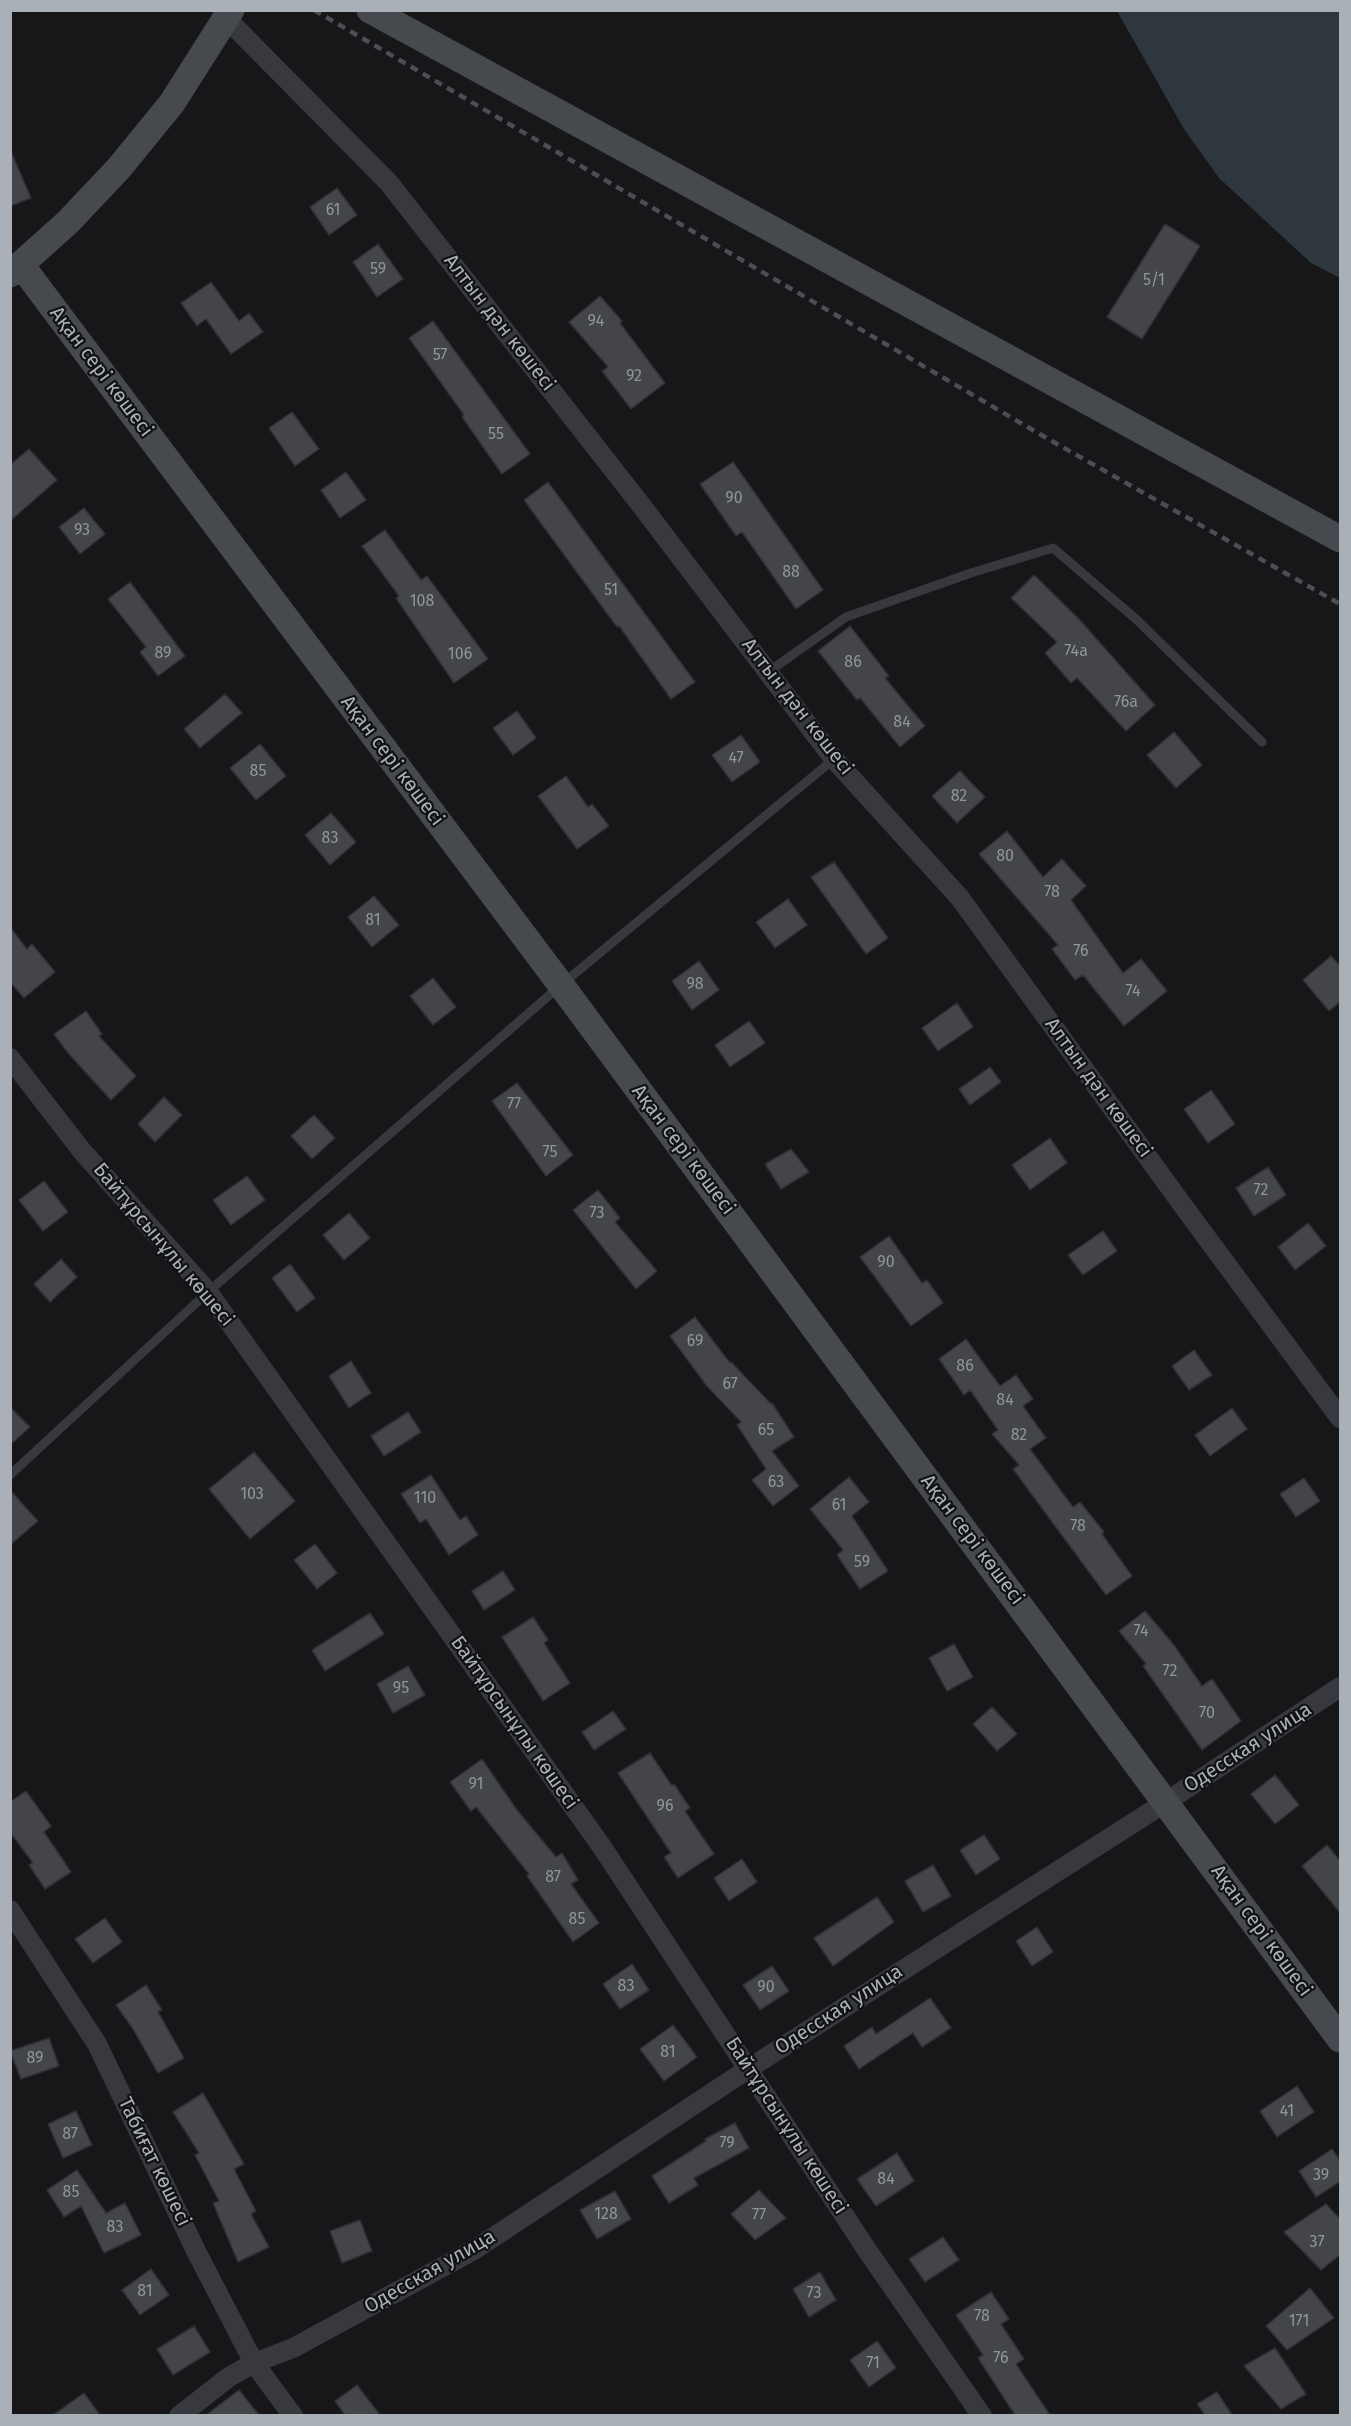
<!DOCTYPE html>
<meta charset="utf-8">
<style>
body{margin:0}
#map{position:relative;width:1351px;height:2426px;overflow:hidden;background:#171719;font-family:"Fira Sans",sans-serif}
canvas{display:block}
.frame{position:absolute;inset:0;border:12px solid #a9b0b8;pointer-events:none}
</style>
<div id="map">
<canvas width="1351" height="2426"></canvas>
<div class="frame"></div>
</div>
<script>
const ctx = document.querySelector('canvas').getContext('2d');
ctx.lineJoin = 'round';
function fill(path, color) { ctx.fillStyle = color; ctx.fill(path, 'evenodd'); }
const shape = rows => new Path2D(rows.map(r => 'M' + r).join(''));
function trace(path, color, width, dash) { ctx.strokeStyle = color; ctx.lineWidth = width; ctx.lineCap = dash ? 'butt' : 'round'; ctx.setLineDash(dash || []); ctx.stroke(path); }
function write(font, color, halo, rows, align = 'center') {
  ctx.font = font + ' "Fira Sans",sans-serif'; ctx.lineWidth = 4.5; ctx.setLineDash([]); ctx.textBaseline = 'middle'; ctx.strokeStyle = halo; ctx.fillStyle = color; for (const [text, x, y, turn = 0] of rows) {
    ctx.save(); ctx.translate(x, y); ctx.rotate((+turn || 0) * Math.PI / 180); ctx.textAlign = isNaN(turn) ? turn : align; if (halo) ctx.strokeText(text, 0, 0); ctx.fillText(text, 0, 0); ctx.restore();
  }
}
fill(shape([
 [1117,11,1340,11,1340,278,1311,263,1219,178,1184,129]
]), '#2d373d');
const building = shape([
 [10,149,31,198,10,206,10,149],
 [337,188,357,215,329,235,310,207,337,188],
 [1165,224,1200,246,1142,339,1107,317,1165,224],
 [378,244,403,279,377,297,353,262,378,244],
 [211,282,239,321,249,313,263,332,231,354,206,319,197,326,181,303,211,282],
 [600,296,622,321,620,323,665,383,631,409,602,371,608,367,569,322,600,296],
 [433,321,530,454,502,474,462,417,464,415,409,338,433,321],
 [292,412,319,449,295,466,269,428,292,412],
 [29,449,57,480,10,521,10,465,29,449],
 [733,462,823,590,796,609,742,532,736,536,700,484,733,462],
 [346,472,366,500,340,518,321,490,346,472],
 [548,482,695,682,671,699,619,626,617,627,524,500,548,482],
 [84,508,105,534,80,554,59,527,84,508],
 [385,530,421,580,427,576,488,659,454,683,396,598,399,596,362,546,385,530],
 [1034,575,1079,619,1155,705,1126,731,1077,678,1071,683,1045,653,1057,642,1011,598,1034,575],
 [130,582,185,656,158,676,140,652,146,647,108,599,130,582],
 [850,626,889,676,885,678,925,726,900,747,860,698,857,700,818,651,850,626],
 [225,694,242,713,200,748,184,729,225,694],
 [517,711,536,738,513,755,493,728,517,711],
 [1174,732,1202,765,1176,788,1147,755,1174,732],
 [741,735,760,762,732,782,712,755,741,735],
 [260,744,286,776,256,800,230,768,260,744],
 [960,771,985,797,957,823,932,796,960,771],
 [566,776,588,807,592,804,609,826,577,849,538,796,566,776],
 [331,813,356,842,330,865,305,835,331,813],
 [1007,831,1043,877,1062,859,1086,886,1071,900,1123,973,1141,959,1167,991,1124,1026,1083,975,1075,980,1052,949,1058,945,979,854,1007,831],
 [834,862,888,938,866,954,811,877,834,862],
 [374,896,399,925,372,947,348,917,374,896],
 [788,899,807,925,775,948,756,922,788,899],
 [10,927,27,949,32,944,55,972,24,998,10,982,10,927],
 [1331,956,1341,967,1341,1001,1329,1011,1303,980,1331,956],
 [699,961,719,990,692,1010,672,981,699,961],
 [433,978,456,1007,433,1025,410,996,433,978],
 [957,1003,973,1027,938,1051,922,1028,957,1003],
 [86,1011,102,1034,99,1036,136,1076,111,1100,68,1053,54,1034,86,1011],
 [749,1021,765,1043,730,1067,715,1045,749,1021],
 [990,1067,1001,1082,970,1105,959,1089,990,1067],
 [517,1083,573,1155,546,1176,492,1101,517,1083],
 [1211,1090,1235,1124,1208,1143,1184,1109,1211,1090],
 [164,1097,182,1115,155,1142,138,1124,164,1097],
 [314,1115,335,1138,312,1159,291,1136,314,1115],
 [1050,1138,1067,1163,1030,1190,1012,1165,1050,1138],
 [791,1149,809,1172,781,1189,765,1164,791,1149],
 [1268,1167,1286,1195,1254,1216,1236,1188,1268,1167],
 [247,1176,265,1200,231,1225,213,1200,247,1176],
 [44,1181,68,1212,43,1231,19,1200,44,1181],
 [598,1190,620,1218,615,1222,657,1271,636,1289,573,1210,598,1190],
 [349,1213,370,1238,344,1260,323,1235,349,1213],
 [1308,1223,1326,1246,1295,1270,1278,1247,1308,1223],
 [1103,1231,1117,1251,1083,1275,1068,1255,1103,1231],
 [889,1236,922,1283,927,1280,943,1303,911,1326,860,1257,889,1236],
 [61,1259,77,1277,50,1302,34,1284,61,1259],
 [290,1264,315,1298,297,1312,272,1278,290,1264],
 [695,1317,730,1363,731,1362,771,1404,772,1403,794,1437,772,1451,799,1486,773,1506,752,1480,766,1469,737,1425,741,1422,706,1385,670,1336,695,1317],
 [966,1339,1000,1386,1016,1375,1033,1399,1023,1406,1046,1438,1030,1449,1073,1507,1080,1502,1104,1532,1102,1534,1132,1576,1106,1595,1013,1469,1019,1465,992,1434,998,1430,970,1390,964,1395,939,1359,966,1339],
 [1194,1350,1212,1375,1189,1390,1172,1366,1194,1350],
 [351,1361,371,1393,349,1408,329,1376,351,1361],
 [10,1407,30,1427,10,1445,10,1407],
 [1232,1408,1247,1429,1210,1456,1195,1435,1232,1408],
 [408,1412,421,1432,384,1456,371,1436,408,1412],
 [254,1452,295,1501,250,1539,209,1489,254,1452],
 [431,1475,460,1520,466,1516,478,1535,449,1555,426,1519,420,1523,401,1494,431,1475],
 [849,1477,869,1502,852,1516,888,1571,860,1589,837,1555,843,1550,810,1509,849,1477],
 [1304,1478,1320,1501,1296,1517,1280,1494,1304,1478],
 [10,1490,38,1521,10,1545,10,1490],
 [315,1544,337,1573,317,1589,294,1560,315,1544],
 [503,1571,515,1590,484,1610,472,1591,503,1571],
 [1145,1611,1174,1645,1202,1686,1212,1679,1241,1721,1202,1750,1143,1666,1146,1664,1119,1631,1145,1611],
 [370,1613,384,1634,325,1671,312,1650,370,1613],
 [533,1617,548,1640,544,1643,570,1683,543,1701,502,1637,533,1617],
 [954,1644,973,1677,947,1691,929,1658,954,1644],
 [408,1666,425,1695,393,1713,377,1684,408,1666],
 [992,1707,1017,1734,997,1751,973,1724,992,1707],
 [613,1711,626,1729,594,1750,582,1732,613,1711],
 [650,1753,672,1786,674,1784,690,1808,685,1811,714,1854,678,1878,664,1857,671,1853,618,1773,650,1753],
 [482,1759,517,1810,556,1857,562,1853,578,1880,571,1884,599,1923,573,1942,527,1876,529,1874,476,1807,471,1811,450,1782,482,1759],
 [1275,1775,1299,1805,1275,1824,1251,1794,1275,1775],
 [26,1791,51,1826,44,1832,71,1872,45,1889,29,1865,33,1863,10,1832,10,1802,26,1791],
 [984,1835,1000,1859,976,1875,960,1850,984,1835],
 [1327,1845,1341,1862,1341,1914,1302,1866,1327,1845],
 [742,1859,757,1882,729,1901,714,1878,742,1859],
 [933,1865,951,1896,923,1912,905,1881,933,1865],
 [877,1897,894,1922,833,1966,814,1938,877,1897],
 [105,1918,122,1942,93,1963,75,1939,105,1918],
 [1037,1927,1053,1952,1032,1966,1016,1941,1037,1927],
 [632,1964,649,1990,620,2009,603,1984,632,1964],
 [772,1966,789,1991,760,2010,743,1985,772,1966],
 [146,1985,162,2010,158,2012,184,2058,158,2073,133,2029,116,2005,146,1985],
 [930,1998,951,2028,922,2047,913,2033,859,2069,844,2046,872,2027,876,2034,930,1998],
 [673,2025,697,2057,664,2081,640,2049,673,2025],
 [49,2038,59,2066,21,2079,10,2051,49,2038],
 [1297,2086,1314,2112,1277,2137,1260,2111,1297,2086],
 [203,2093,244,2164,234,2169,256,2211,251,2214,269,2247,238,2262,213,2203,219,2201,195,2155,199,2153,173,2112,203,2093],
 [76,2111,92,2145,63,2158,48,2124,76,2111],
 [735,2123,749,2148,694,2178,698,2185,669,2203,652,2176,706,2141,705,2139,735,2123],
 [1332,2149,1341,2162,1341,2181,1316,2197,1299,2171,1332,2149],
 [897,2153,914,2181,876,2206,857,2179,897,2153],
 [77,2170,106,2213,125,2203,141,2235,104,2253,81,2206,64,2217,47,2190,77,2170],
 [759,2190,786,2218,755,2240,731,2214,759,2190],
 [615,2191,631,2219,597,2239,580,2210,615,2191],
 [1326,2204,1341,2220,1341,2254,1321,2270,1284,2232,1326,2204],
 [360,2220,372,2251,342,2263,330,2231,360,2220],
 [943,2237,959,2260,925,2282,909,2259,943,2237],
 [151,2269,169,2295,140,2315,122,2290,151,2269],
 [820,2272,836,2300,809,2317,793,2289,820,2272],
 [1310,2288,1334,2318,1287,2350,1266,2326,1310,2288],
 [991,2292,1009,2319,1001,2324,1024,2359,1016,2364,1050,2415,1015,2415,978,2358,983,2355,956,2315,991,2292],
 [194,2326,210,2352,173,2375,157,2349,194,2326],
 [877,2341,896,2368,869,2387,850,2360,877,2341],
 [1275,2348,1306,2394,1281,2409,1244,2366,1275,2348],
 [357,2385,380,2415,345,2415,335,2401,357,2385],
 [239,2390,259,2415,206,2415,239,2390],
 [1217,2392,1232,2415,1205,2415,1197,2404,1217,2392],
 [84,2393,100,2415,53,2415,84,2393]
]);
fill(building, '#434549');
trace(building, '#313135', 1.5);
trace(shape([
 [768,672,846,617,971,573,1053,548,1137,620,1262,742],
 [10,1475,208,1292,561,985,834,759]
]), '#38393e', 9);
trace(shape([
 [226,18,389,183,641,505,834,759,960,898,1184,1207,1340,1418],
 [10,1058,82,1151,208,1292,602,1847,867,2250,982,2416],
 [10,1910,97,2044,196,2251,254,2363,293,2416],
 [179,2416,229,2377,254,2363,293,2348,474,2250,748,2069,1166,1802,1340,1687]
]), '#38393e', 20);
trace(shape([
 [370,10,1340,539],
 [21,265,561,985,1340,2039],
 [10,274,68,222,119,168,172,103,231,10]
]), '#46494e', 27);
trace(shape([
 [314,10,1043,436,1340,604]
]), '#4b4e53', 4.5, [8, 6]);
write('16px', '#90959c', null, [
 ["61",333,211],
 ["59",378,270],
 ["5/1",1154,281],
 ["94",596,322],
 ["57",440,356],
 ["92",634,377],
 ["55",496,435],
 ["90",734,499],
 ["93",82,531],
 ["88",791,573],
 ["51",611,591],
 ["108",422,602],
 ["74а",1076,652],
 ["89",163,654],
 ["106",460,655],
 ["86",853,663],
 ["76а",1126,703],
 ["84",902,723],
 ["47",736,759],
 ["85",258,772],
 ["82",959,797],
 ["83",330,839],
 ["80",1005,857],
 ["78",1052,893],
 ["81",373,921],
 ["76",1081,952],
 ["98",695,985],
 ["74",1133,992],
 ["77",514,1105],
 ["75",550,1153],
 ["72",1261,1191],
 ["73",597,1214],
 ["90",886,1263],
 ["69",695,1342],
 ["86",965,1367],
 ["67",730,1385],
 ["84",1005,1401],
 ["65",766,1431],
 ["82",1019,1436],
 ["63",776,1483],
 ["103",252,1495],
 ["110",425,1499],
 ["61",839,1506],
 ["78",1078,1527],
 ["59",862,1563],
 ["74",1141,1632],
 ["72",1170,1672],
 ["95",401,1689],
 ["70",1207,1714],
 ["91",476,1785],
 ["96",665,1807],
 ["87",553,1878],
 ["85",577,1920],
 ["83",626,1987],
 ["90",766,1988],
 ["81",668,2053],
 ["89",35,2059],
 ["41",1287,2112],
 ["87",70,2135],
 ["79",727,2144],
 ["39",1321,2176],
 ["84",886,2180],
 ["85",71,2193],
 ["128",606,2215],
 ["77",759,2216],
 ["83",115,2228],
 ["37",1317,2243],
 ["81",145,2292],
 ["73",814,2294],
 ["78",982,2317],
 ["171",1299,2322],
 ["76",1001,2359],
 ["71",873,2364]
]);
write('20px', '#a9b0b8', '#121214', [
 ["Алтын дән көшесі",499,323,52],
 ["Ақан сері көшесі",101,372,53],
 ["Алтын дән көшесі",797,707,52],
 ["Ақан сері көшесі",392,761,53],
 ["Алтын дән көшесі",1098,1088,54],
 ["Ақан сері көшесі",683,1150,53],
 ["Байтұрсынұлы көшесі",163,1245,50],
 ["Ақан сері көшесі",972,1540,53],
 ["Байтұрсынұлы көшесі",514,1723,55],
 ["Одесская улица",1248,1748,-33],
 ["Ақан сері көшесі",1261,1931,54],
 ["Одесская улица",839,2010,-33],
 ["Байтұрсынұлы көшесі",786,2126,57],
 ["Табиғат көшесі",154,2162,64],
 ["Одесская улица",430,2272,-30]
]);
</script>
